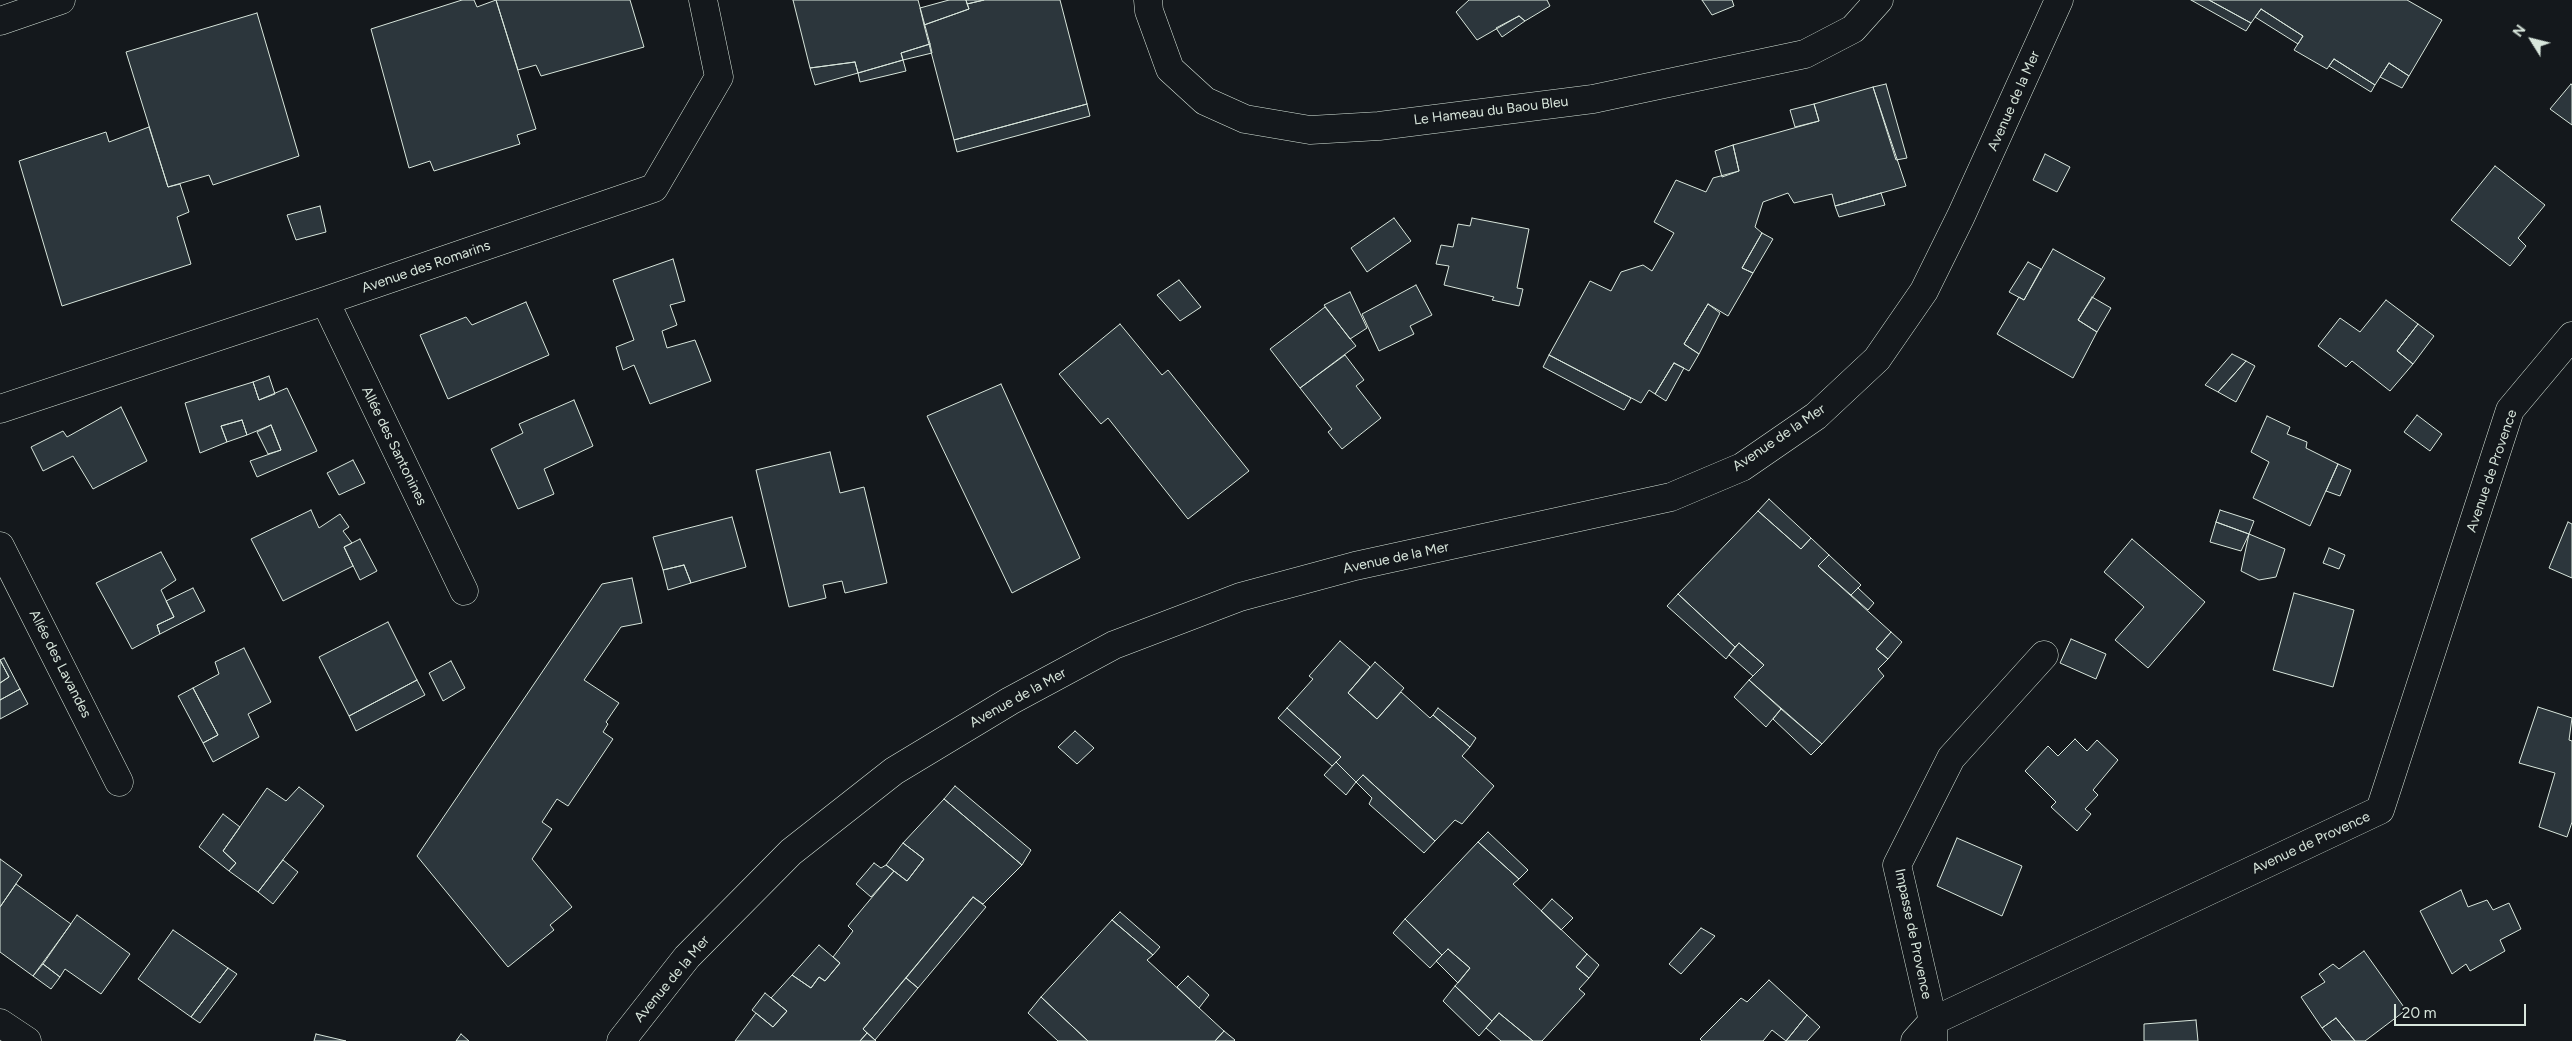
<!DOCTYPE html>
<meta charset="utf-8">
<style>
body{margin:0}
#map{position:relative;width:2572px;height:1041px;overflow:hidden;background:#14181c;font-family:Figtree,sans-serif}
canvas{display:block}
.north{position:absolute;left:2507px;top:15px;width:50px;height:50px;-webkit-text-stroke:4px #14181c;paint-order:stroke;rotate:306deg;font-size:14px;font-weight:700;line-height:20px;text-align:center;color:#d8e6dc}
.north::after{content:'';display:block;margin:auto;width:18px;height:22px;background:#d8e6dc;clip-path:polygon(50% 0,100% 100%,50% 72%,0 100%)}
.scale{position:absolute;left:2394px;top:1004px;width:132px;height:22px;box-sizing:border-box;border:2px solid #d8e6dc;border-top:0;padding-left:6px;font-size:15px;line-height:18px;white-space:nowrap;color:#d8e6dc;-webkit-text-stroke:4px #14181c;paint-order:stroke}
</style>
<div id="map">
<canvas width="2572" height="1041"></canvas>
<div class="north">N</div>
<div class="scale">20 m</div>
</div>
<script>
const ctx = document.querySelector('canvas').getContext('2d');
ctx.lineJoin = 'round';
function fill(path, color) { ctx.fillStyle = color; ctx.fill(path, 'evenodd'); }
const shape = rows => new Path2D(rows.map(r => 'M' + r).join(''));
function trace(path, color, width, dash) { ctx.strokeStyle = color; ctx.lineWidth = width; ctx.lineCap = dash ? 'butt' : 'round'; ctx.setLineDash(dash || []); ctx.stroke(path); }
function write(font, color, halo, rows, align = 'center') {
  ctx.font = font + ' Figtree,sans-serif'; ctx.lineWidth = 4; ctx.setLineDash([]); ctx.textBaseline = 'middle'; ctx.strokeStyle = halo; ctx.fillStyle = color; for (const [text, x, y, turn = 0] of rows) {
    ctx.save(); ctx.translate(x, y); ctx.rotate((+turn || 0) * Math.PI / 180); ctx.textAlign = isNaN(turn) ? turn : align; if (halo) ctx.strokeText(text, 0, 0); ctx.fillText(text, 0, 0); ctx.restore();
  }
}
const building = shape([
 [462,0,474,0,477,7,496,0,536,129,517,135,520,144,434,171,430,161,409,168,371,29,462,0],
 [496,0,630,0,644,47,541,76,536,65,518,70,496,0],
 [793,0,918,0,930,44,901,53,903,60,858,73,855,62,810,68,793,0],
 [949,0,966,0,969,9,924,25,920,8,949,0],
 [966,0,984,0,967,4,966,0],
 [984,0,1060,0,1087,104,954,140,924,25,969,9,967,4,984,0],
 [1469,0,1547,0,1550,6,1525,21,1519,16,1477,40,1456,12,1469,0],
 [1702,0,1732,0,1734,6,1712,15,1702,0],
 [2191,0,2209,0,2251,23,2246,31,2191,0],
 [2209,0,2407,0,2442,20,2409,76,2389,63,2375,85,2334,59,2327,69,2294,50,2303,36,2261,9,2251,23,2209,0],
 [2261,9,2303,36,2298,44,2255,17,2261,9],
 [257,13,299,156,213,185,209,175,168,187,126,52,257,13],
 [1519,16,1525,21,1502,37,1496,28,1519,16],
 [930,44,932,53,903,60,901,53,930,44],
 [2334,59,2375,85,2371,92,2329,66,2334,59],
 [903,60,906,71,860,82,858,73,903,60],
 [855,62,858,73,815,85,810,68,855,62],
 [2389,63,2409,76,2402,88,2380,77,2389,63],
 [1886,84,1907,158,1896,160,1873,87,1886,84],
 [2571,84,2572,85,2572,125,2550,109,2571,84],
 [1873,87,1906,186,1835,206,1832,194,1794,203,1788,193,1763,202,1755,227,1762,233,1742,268,1753,273,1728,316,1708,304,1684,344,1699,354,1689,371,1674,363,1655,394,1649,390,1641,403,1549,355,1590,281,1611,291,1621,272,1643,265,1652,271,1674,233,1654,222,1676,180,1706,192,1713,178,1739,171,1733,145,1819,121,1814,104,1873,87],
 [1087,104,1090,116,957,152,954,140,1087,104],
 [1814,104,1819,121,1795,127,1790,110,1814,104],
 [149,127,168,187,180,184,189,212,177,217,191,264,62,306,19,161,106,132,109,142,149,127],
 [1733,145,1739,171,1722,177,1715,151,1733,145],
 [2045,154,2070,167,2057,192,2033,180,2045,154],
 [2495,166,2545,205,2518,238,2526,246,2510,266,2451,220,2495,166],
 [1881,193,1885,205,1839,217,1835,206,1881,193],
 [320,206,326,232,296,240,287,215,320,206],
 [1394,218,1411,241,1367,272,1351,248,1394,218],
 [1472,218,1529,229,1517,288,1523,289,1519,306,1492,300,1494,297,1444,285,1449,266,1436,264,1441,245,1453,247,1458,224,1470,226,1472,218],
 [1762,233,1773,239,1753,273,1742,268,1762,233],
 [2053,249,2105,278,2078,320,2097,332,2073,378,1997,334,2019,297,2024,300,2053,249],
 [673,259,685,301,670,305,677,325,662,331,667,348,695,340,711,381,650,404,634,365,623,370,616,347,634,340,613,280,673,259],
 [2028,262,2041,269,2024,300,2009,292,2028,262],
 [1179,280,1201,307,1180,321,1157,295,1179,280],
 [1416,285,1432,315,1410,326,1414,334,1379,351,1362,314,1416,285],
 [1350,292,1367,328,1350,339,1324,305,1350,292],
 [2092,297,2111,308,2097,332,2078,320,2092,297],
 [2386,300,2418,324,2397,351,2413,364,2390,391,2352,361,2346,367,2318,346,2340,318,2360,332,2386,300],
 [526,302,549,355,448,399,420,335,466,317,472,325,526,302],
 [1708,304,1720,313,1699,354,1684,344,1708,304],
 [1325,307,1356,346,1300,388,1270,349,1325,307],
 [1120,324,1162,375,1168,370,1249,471,1188,519,1108,418,1101,424,1059,374,1120,324],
 [2418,324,2434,336,2413,364,2397,351,2418,324],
 [2232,354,2246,361,2218,392,2205,385,2232,354],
 [1345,355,1364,380,1356,386,1381,418,1342,449,1328,432,1332,429,1300,388,1345,355],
 [1549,355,1631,398,1624,410,1543,367,1549,355],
 [2246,361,2255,366,2236,402,2218,392,2246,361],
 [1674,363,1684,368,1666,401,1655,394,1674,363],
 [269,376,275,394,259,400,253,382,269,376],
 [253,382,259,400,287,388,317,451,257,477,250,461,281,450,271,425,247,435,242,420,221,426,227,442,200,453,185,403,253,382],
 [1001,384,1080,558,1012,593,927,416,1001,384],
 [574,400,593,446,544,469,554,494,518,509,491,449,523,433,519,424,574,400],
 [121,407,147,461,93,489,73,456,43,471,31,447,63,431,67,437,121,407],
 [2417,415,2442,434,2430,451,2404,432,2417,415],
 [2267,416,2290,427,2287,434,2307,442,2306,448,2338,464,2310,526,2253,498,2269,462,2251,452,2267,416],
 [242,420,247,435,227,442,221,426,242,420],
 [271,425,281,450,268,454,257,432,271,425],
 [830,452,840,493,864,487,887,583,845,593,842,581,823,585,826,598,789,607,756,470,830,452],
 [353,460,365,483,339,495,327,473,353,460],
 [2338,464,2351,470,2340,496,2326,491,2338,464],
 [1769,499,1811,538,1801,549,1758,511,1769,499],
 [311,510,319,528,340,514,349,527,343,531,352,543,344,547,353,566,283,601,251,539,311,510],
 [2220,510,2254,521,2249,534,2216,522,2220,510],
 [1758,511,1801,549,1811,538,1829,555,1818,566,1891,632,1876,649,1888,659,1878,669,1884,676,1822,744,1749,680,1764,665,1739,643,1735,647,1678,594,1758,511],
 [732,517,746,567,691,583,684,565,663,570,653,537,732,517],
 [2216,522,2249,534,2241,551,2210,542,2216,522],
 [2568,522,2572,524,2572,578,2549,568,2568,522],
 [2249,534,2285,549,2276,577,2259,580,2241,571,2249,534],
 [360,539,377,571,360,580,344,547,360,539],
 [2132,539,2205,602,2148,668,2115,640,2144,607,2104,572,2132,539],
 [2329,548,2345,555,2339,569,2323,563,2329,548],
 [161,552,176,580,161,590,174,617,157,625,160,634,132,649,96,583,161,552],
 [1829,555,1861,585,1851,595,1818,566,1829,555],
 [684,565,691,583,668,590,663,570,684,565],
 [632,578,642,623,621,627,584,680,619,703,606,722,608,724,603,732,613,739,568,806,557,799,542,822,552,829,532,859,572,907,550,925,554,930,508,967,417,856,602,584,632,578],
 [193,588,205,611,160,634,157,625,174,617,166,601,193,588],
 [1858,588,1874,603,1868,610,1851,595,1858,588],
 [2294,593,2354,610,2333,687,2273,670,2294,593],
 [1678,594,1735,647,1726,659,1667,606,1678,594],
 [388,622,417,680,349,716,319,657,388,622],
 [1891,632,1902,642,1888,659,1876,649,1891,632],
 [2071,639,2106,654,2096,679,2060,663,2071,639],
 [1340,641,1370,667,1348,693,1377,719,1401,692,1430,718,1433,715,1470,747,1462,756,1494,786,1462,824,1455,820,1435,841,1363,775,1356,782,1336,762,1341,757,1287,708,1313,679,1309,676,1340,641],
 [1739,643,1764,665,1753,676,1729,655,1739,643],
 [244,648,271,702,248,714,259,737,213,762,203,743,218,735,193,688,219,674,215,662,244,648],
 [4,658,20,689,0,700,0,683,9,677,0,660,4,658],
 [0,660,9,677,0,683,0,660],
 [451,661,465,688,443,701,429,673,451,661],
 [1375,662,1404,688,1377,719,1348,693,1375,662],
 [417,680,425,695,356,731,349,716,417,680],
 [1749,680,1781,709,1766,727,1734,697,1749,680],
 [193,688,218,735,203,743,178,696,193,688],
 [20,689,28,704,0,719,0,700,20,689],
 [2538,707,2572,718,2569,740,2572,741,2572,822,2567,837,2539,827,2555,773,2519,763,2538,707],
 [1287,708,1341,757,1332,766,1278,718,1287,708],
 [1438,708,1476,738,1470,747,1433,715,1438,708],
 [1781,709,1822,744,1811,755,1773,719,1781,709],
 [1075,731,1094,748,1077,764,1058,747,1075,731],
 [2075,739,2087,751,2097,740,2118,760,2093,790,2098,795,2085,809,2091,814,2077,831,2051,807,2056,802,2025,771,2048,746,2058,756,2075,739],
 [1336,762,1356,782,1346,795,1324,775,1336,762],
 [1363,775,1435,841,1424,853,1369,804,1372,798,1356,782,1363,775],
 [955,786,1031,850,1022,865,944,799,955,786],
 [299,787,324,806,258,892,229,871,236,863,223,851,267,788,286,801,299,787],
 [944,799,1022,865,983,904,973,897,863,1029,867,1033,860,1041,735,1041,756,1013,773,1027,787,1011,771,998,792,975,811,988,819,977,825,981,840,963,833,957,853,931,848,926,894,871,907,881,924,859,903,843,944,799],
 [223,814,240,827,223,851,236,863,229,871,199,847,223,814],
 [1488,832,1528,870,1519,879,1478,842,1488,832],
 [1957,838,2022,866,2002,916,1937,886,1957,838],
 [1478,842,1519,879,1513,884,1587,954,1576,967,1589,978,1579,989,1585,994,1542,1041,1533,1041,1499,1013,1492,1021,1455,986,1470,968,1448,949,1442,955,1405,919,1478,842],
 [903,843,924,859,907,881,886,865,903,843],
 [0,859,22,875,0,907,0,859],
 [283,860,298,872,273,904,258,892,283,860],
 [874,863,881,868,886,865,894,871,871,897,856,884,874,863],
 [16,884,71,924,33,976,0,952,0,907,16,884],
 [2461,890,2468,907,2487,900,2493,910,2509,903,2521,929,2500,940,2505,951,2470,971,2466,964,2452,974,2420,911,2461,890],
 [973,897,986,907,918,988,906,978,973,897],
 [1552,899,1573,918,1561,930,1541,911,1552,899],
 [1120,912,1160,947,1153,955,1112,920,1120,912],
 [77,915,130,954,101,994,65,969,60,977,43,964,77,915],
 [1405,919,1442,955,1430,968,1393,933,1405,919],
 [1112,920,1153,955,1147,960,1224,1031,1215,1041,1088,1041,1041,997,1112,920],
 [1701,928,1715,936,1681,974,1669,964,1701,928],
 [173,930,228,968,191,1017,138,979,173,930],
 [819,945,840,963,825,981,819,977,811,988,792,975,819,945],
 [1448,949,1470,968,1458,983,1436,961,1448,949],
 [2364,951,2406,1010,2365,1041,2355,1041,2336,1018,2322,1028,2301,997,2325,982,2319,974,2333,964,2339,969,2364,951],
 [1587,954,1599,965,1589,978,1576,967,1587,954],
 [43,964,60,977,51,989,33,976,43,964],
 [228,968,237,974,200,1023,191,1017,228,968],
 [1188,976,1209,995,1199,1008,1177,987,1188,976],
 [906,978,918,988,875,1040,863,1029,906,978],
 [1769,980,1807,1015,1786,1041,1772,1030,1763,1041,1702,1041,1700,1039,1741,998,1747,1002,1769,980],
 [1455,986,1492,1021,1479,1036,1443,1001,1455,986],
 [765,993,787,1011,773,1027,752,1010,765,993],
 [1041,997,1088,1041,1058,1041,1028,1013,1041,997],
 [1499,1013,1533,1041,1501,1041,1486,1028,1499,1013],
 [1807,1015,1820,1027,1807,1041,1786,1041,1807,1015],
 [2336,1018,2355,1041,2332,1041,2322,1028,2336,1018],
 [2196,1020,2198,1041,2144,1041,2144,1024,2196,1020],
 [1224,1031,1235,1040,1234,1041,1215,1041,1224,1031],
 [867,1033,875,1040,876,1041,860,1041,867,1033],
 [316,1034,346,1041,314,1041,316,1034],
 [461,1034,469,1041,456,1041,461,1034]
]);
fill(building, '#2c363c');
trace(building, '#d8e6dc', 1);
const minor = shape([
 [1148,0,1149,11,1170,69,1205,101,1245,119,1310,130,1379,126,1593,99,1805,54,1853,29,1879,0],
 [325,301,464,591],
 [0,409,325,301,654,188,719,77,703,0],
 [0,546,119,782],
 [0,1023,27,1041],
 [1933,1040,1933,1021,1897,865,1951,758,2044,655],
 [1915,1041,1933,1021,2380,810,2510,410,2572,336]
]);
const tertiary = shape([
 [0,21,61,0],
 [621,1041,687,957,791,852,894,771,1010,701,1114,645,1240,597,1355,566,1671,497,1742,467,1816,416,1877,359,1924,291,1961,216,2059,0]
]);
trace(minor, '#d8e6dc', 29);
trace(tertiary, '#d8e6dc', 29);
trace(minor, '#14181c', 28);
trace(tertiary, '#14181c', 28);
write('14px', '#d8e6dc', '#14181c', [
 ["Avenue de la Mer",2014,101,-66],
 ["Le Hameau du Baou Bleu",1491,111,-7],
 ["Avenue des Romarins",426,267,-19],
 ["Avenue de la Mer",1779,438,-34],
 ["Allée des Santonines",394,446,64],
 ["Avenue de Provence",2492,471,-71],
 ["Avenue de la Mer",1396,558,-12],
 ["Allée des Lavandes",60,664,63],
 ["Avenue de la Mer",1018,698,-29],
 ["Avenue de Provence",2311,843,-25],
 ["Impasse de Provence",1913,934,78],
 ["Avenue de la Mer",672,979,-50]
]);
</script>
